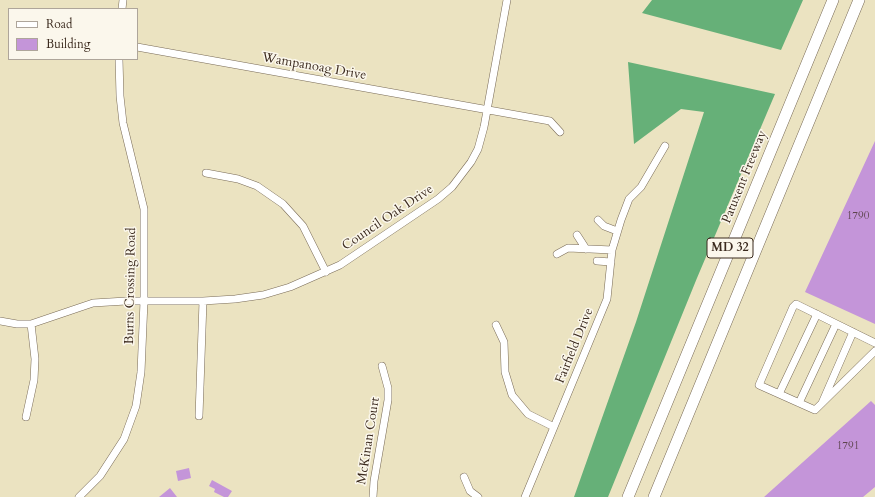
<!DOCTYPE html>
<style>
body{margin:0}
#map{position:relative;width:875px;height:497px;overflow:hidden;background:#ebe3c1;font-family:Cardo,serif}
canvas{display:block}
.legend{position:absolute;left:8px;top:8px;width:130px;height:52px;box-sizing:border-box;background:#fbf7ec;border:1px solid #aea59a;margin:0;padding:5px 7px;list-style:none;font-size:12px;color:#3b2a1e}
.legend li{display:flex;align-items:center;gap:8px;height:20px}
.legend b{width:20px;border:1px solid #aea59a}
</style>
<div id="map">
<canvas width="875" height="497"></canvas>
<ul class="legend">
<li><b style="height:5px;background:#fff"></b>Road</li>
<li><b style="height:11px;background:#c495d9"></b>Building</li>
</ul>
</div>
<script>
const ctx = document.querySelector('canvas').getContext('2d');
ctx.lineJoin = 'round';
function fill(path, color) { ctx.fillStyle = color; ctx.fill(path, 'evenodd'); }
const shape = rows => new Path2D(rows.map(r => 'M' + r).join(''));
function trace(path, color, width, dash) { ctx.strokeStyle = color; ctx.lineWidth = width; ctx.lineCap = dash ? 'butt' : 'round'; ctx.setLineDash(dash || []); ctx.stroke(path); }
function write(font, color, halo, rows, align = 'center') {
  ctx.font = font + ' Cardo,serif'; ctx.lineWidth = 3; ctx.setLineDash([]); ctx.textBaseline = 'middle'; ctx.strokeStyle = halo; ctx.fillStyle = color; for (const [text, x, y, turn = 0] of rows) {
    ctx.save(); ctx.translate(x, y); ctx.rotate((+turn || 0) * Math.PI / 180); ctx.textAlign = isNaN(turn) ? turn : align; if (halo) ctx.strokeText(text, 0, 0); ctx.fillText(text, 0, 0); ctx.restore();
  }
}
fill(shape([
 [652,0,803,0,781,50,642,13],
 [628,62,775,94,697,278,608,497,574,497,636,322,704,112,681,109,634,144]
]), '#66b078');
fill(shape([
 [875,141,875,324,805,292],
 [871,401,875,405,875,487,863,497,764,497],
 [189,468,191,478,178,481,176,471],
 [212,480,232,491,228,497,224,497,214,492,215,489,209,486],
 [170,488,177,497,159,497]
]), '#c495d9');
const minor = shape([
 [122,9,123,0],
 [137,47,550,121,560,132],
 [206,173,238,179,257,186,283,204,303,226,326,272],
 [598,220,604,226,617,231],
 [577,235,586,249],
 [557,254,568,248,612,250],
 [597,261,611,262],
 [0,321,17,324,31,324,93,303,126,301,203,301,235,299,263,295,290,287,340,265,438,199,452,187,471,162,478,149,484,127,507,0],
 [496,325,504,342,505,372,512,395,528,414,554,427],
 [875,343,796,304,793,307,759,385,815,410,875,351],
 [779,394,817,314],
 [799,403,836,324],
 [822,403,853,332],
 [199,416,203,301],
 [26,417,34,380,35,359,31,324],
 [464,477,470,491,478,497],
 [79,497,100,476,124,439,136,406,141,372,144,301,144,209,123,123,120,96,119,59],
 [373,497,374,481,388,400,388,388,382,366],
 [525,497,607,299,612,250,621,220,629,199,641,187,665,146]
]);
const highway = shape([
 [628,497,833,0],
 [654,497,859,0]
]);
trace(minor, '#796b57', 8);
trace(highway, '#796b57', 12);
trace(minor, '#fff', 7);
trace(highway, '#fff', 11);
write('11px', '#5d454d', null, [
 ["1790",858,216],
 ["1791",848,446]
]);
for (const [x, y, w] of [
 [730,248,46]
]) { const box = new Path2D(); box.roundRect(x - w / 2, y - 10, w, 20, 3); ctx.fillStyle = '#fbf7ec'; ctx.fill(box); trace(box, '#3b2a1e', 1); }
write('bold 12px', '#3b2a1e', null, [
 ["MD 32",730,248]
]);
write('13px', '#3b2a1e', '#fbf7ec', [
 ["Wampanoag Drive",314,67,10],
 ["Patuxent Freeway",745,177,-68],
 ["Council Oak Drive",388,218,-34],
 ["Burns Crossing Road",131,286,-89],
 ["Fairfield Drive",575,346,-68],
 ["McKinan Court",369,441,-81]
]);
</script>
